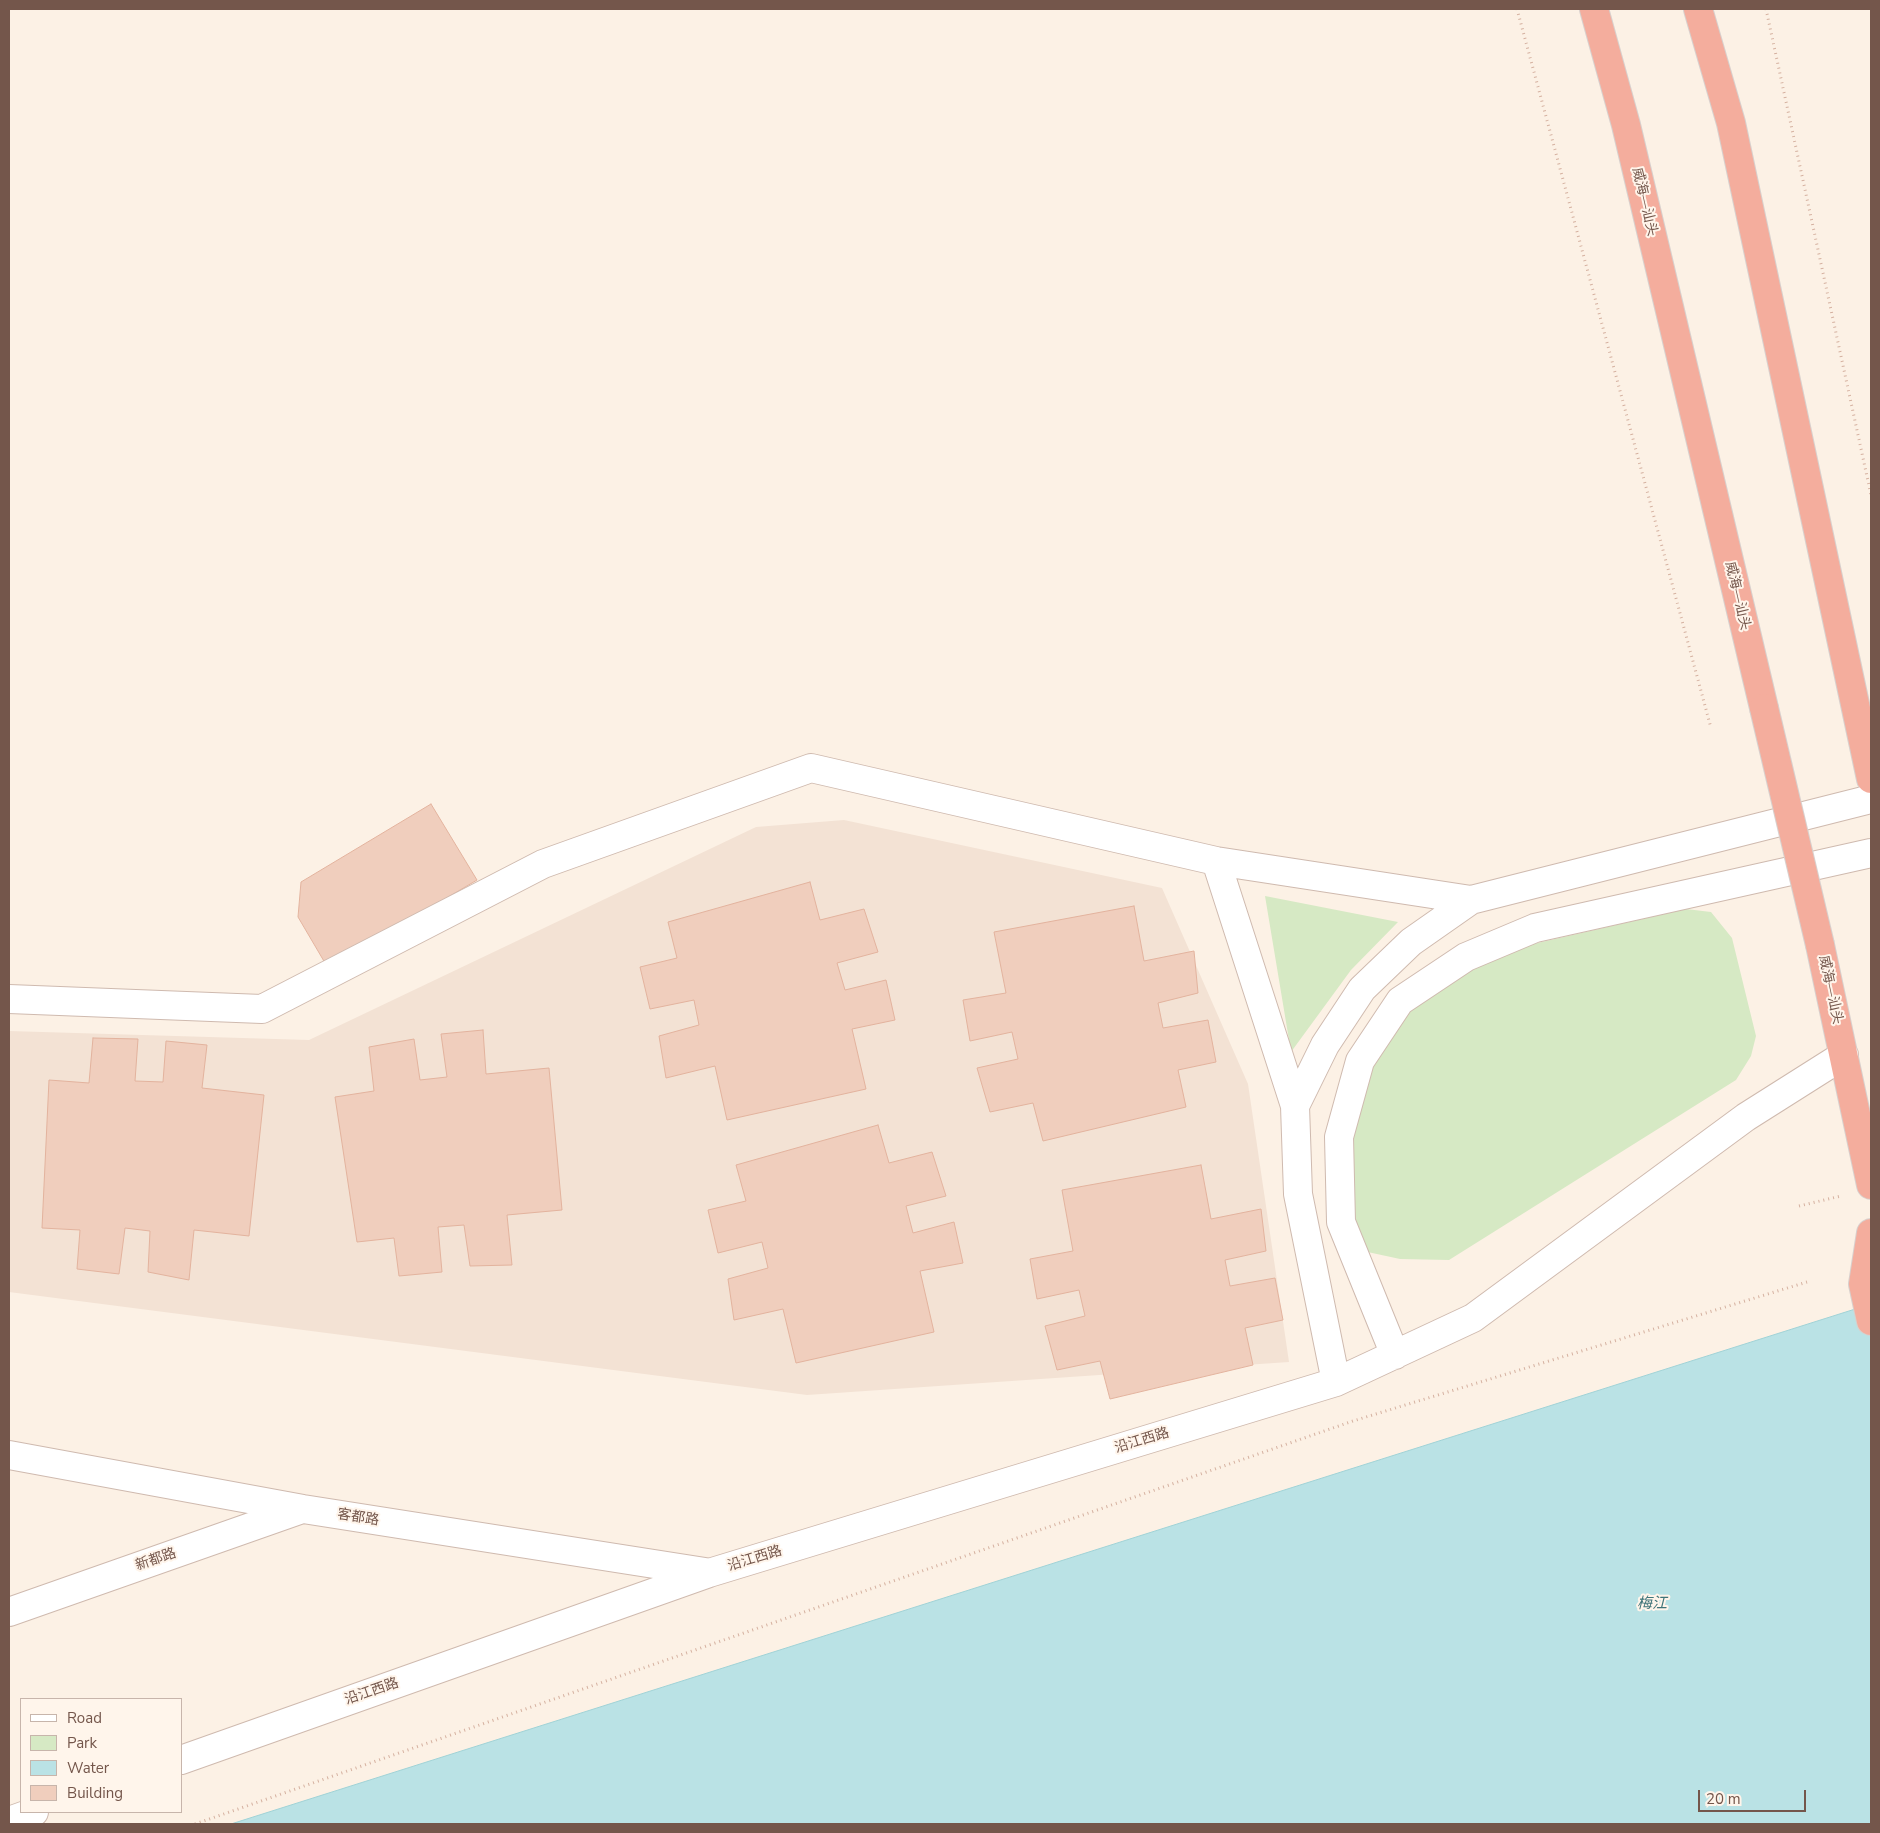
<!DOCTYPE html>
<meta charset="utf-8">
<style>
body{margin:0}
#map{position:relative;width:1880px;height:1833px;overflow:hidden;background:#fcf1e5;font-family:"Nunito Sans",sans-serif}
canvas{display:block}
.frame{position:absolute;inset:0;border:10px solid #74564b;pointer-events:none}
.legend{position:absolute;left:20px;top:1698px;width:162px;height:115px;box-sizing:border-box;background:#fff5eb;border:1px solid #c7b5ab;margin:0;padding:6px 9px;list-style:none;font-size:15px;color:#74564b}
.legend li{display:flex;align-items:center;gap:10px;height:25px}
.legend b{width:25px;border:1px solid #c7b5ab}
.scale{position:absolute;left:1698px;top:1790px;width:108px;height:22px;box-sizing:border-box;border:2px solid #74564b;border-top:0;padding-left:6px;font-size:15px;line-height:18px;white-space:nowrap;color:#74564b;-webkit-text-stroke:4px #fff5eb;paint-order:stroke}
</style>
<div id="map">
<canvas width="1880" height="1833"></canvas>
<div class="frame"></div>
<ul class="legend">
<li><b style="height:6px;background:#fff"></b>Road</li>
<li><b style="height:14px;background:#d6e9c4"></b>Park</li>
<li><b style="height:14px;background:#bae2e5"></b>Water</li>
<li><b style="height:14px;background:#f0cebd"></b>Building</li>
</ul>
<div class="scale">20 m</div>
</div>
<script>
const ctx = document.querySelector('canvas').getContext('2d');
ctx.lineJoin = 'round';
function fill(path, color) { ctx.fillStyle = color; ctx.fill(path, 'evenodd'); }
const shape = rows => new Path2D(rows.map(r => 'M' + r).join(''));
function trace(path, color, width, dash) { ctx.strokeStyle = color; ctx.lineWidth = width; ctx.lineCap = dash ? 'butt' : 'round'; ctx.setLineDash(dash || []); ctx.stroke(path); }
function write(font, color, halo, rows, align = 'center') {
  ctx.font = font + ' "Nunito Sans","Noto Sans SC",sans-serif'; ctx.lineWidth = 4; ctx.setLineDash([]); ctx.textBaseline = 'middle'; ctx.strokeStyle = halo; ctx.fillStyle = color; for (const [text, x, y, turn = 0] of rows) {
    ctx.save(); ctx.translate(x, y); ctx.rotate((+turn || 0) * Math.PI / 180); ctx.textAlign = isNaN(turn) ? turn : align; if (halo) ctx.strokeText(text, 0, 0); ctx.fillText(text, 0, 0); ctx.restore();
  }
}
fill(shape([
 [844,820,1162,888,1248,1084,1289,1362,807,1395,9,1292,9,1031,309,1040,756,827]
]), '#f3e2d4');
fill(shape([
 [1265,896,1398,922,1351,970,1291,1052],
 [1686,909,1711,912,1732,938,1756,1036,1751,1056,1736,1080,1449,1260,1400,1259,1363,1251,1339,1166,1383,1031,1485,955]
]), '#d6e9c4');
const water = shape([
 [1871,1304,1871,1824,231,1824,1871,1304]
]);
fill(water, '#bae2e5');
trace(water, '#a0d2d6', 1);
const building = shape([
 [431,804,477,880,328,968,298,917,301,882,431,804],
 [810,882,820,920,864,909,878,952,837,963,845,990,886,980,895,1020,852,1029,866,1089,727,1120,715,1066,666,1078,659,1036,699,1025,694,1000,650,1009,640,967,677,958,668,922,810,882],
 [1134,906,1144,961,1194,951,1198,993,1158,1003,1163,1028,1208,1020,1216,1062,1178,1070,1186,1107,1043,1141,1033,1103,990,1112,977,1068,1018,1059,1012,1032,970,1041,963,1000,1006,993,994,932,1134,906],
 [483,1030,486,1074,549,1068,562,1210,507,1215,512,1265,470,1266,464,1225,438,1227,442,1272,399,1276,394,1238,357,1242,335,1097,374,1091,369,1047,414,1039,420,1080,447,1077,441,1034,483,1030],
 [93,1038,138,1039,135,1081,163,1082,166,1041,207,1045,202,1088,264,1095,249,1236,194,1230,189,1280,148,1272,150,1231,125,1228,119,1274,77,1269,80,1230,42,1228,49,1080,89,1083,93,1038],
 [878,1125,889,1163,932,1152,946,1196,906,1206,913,1233,954,1222,963,1263,920,1271,934,1332,796,1363,783,1309,734,1320,728,1279,768,1268,762,1242,718,1253,708,1210,746,1201,736,1165,878,1125],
 [1201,1165,1211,1219,1261,1209,1266,1251,1225,1260,1230,1286,1275,1278,1283,1320,1245,1328,1253,1365,1110,1399,1100,1361,1057,1370,1045,1326,1085,1316,1079,1290,1037,1299,1030,1259,1073,1251,1062,1190,1201,1165]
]);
fill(building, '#f0cebd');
trace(building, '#e3b39e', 1);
const minor = shape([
 [9,999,262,1009,543,864,811,768,1216,861],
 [1295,1106,1216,861,1471,900],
 [1395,1355,1341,1222,1339,1137,1360,1061,1400,1001,1466,957,1535,928,1871,853],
 [1336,1382,1298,1194,1295,1106,1325,1045,1362,989,1411,942,1471,900,1871,799],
 [9,1455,303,1509,705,1572],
 [9,1612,302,1509],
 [181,1760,709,1573,1336,1382,1473,1318,1746,1117,1844,1055],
 [9,1821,34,1812]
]);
const highway = shape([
 [1594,9,1626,125,1764,708],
 [1698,9,1731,123,1871,779],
 [1820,945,1871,1185],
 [1871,1233,1863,1284,1871,1321]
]);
trace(minor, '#cfbaaf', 30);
trace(highway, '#d8d0cd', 30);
trace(shape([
 [1517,9,1711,728],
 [1766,9,1871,495],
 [1799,1206,1841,1196],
 [195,1824,1353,1421,1807,1282]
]), '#d5b1a0', 3, [1, 4]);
trace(minor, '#fff', 28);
trace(highway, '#f4ad9d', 28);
const highwayBridge = shape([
 [1764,708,1820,945]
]);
trace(highwayBridge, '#d8d0cd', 30, []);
trace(highwayBridge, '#f4ad9d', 28);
write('14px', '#74564b', '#fff5eb', [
 ["威海—汕头",1644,202,77],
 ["威海—汕头",1737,596,77],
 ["威海—汕头",1830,990,78],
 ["沿江西路",1142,1441,-17],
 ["客都路",358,1518,9],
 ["沿江西路",755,1559,-17],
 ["新都路",156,1560,-19],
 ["沿江西路",372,1692,-19]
]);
write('italic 15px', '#3f7479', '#fff5eb', [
 ["梅江",1652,1604]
]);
</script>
